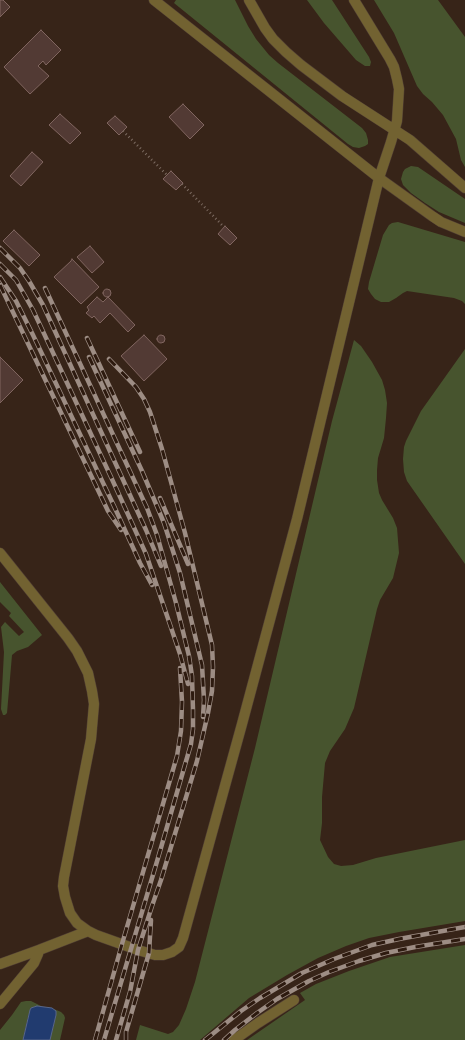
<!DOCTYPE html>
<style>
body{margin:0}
canvas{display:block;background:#372418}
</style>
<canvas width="465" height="1040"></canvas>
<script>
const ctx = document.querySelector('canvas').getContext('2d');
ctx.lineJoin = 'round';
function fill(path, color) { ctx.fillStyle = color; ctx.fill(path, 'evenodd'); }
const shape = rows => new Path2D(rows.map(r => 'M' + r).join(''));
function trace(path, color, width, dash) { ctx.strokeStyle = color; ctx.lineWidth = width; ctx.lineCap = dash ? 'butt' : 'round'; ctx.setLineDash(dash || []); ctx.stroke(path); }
fill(shape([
 [176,0,235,0,248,26,256,39,269,55,278,63,362,128,366,133,368,140,368,144,365,146,359,148,353,147,348,144,174,3],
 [307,0,332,0,369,57,371,62,370,66,365,66,356,60,324,23],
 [374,0,438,0,465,37,465,167,461,160,456,139,443,115,432,102,423,94,417,86,394,33],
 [411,166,418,167,465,199,465,223,439,212,425,203,411,193,403,185,401,179,403,172,405,169],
 [398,222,465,242,465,304,462,301,454,298,407,291,403,293,396,298,389,302,381,302,375,299,371,294,368,289,369,282,383,235,389,225,392,223],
 [354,340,361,346,372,362,382,380,385,390,387,403,386,418,384,438,378,458,377,470,377,480,379,493,382,500,393,518,397,528,399,553,393,578,380,600,377,609,354,708,345,729,330,751,325,763,322,797,322,823,320,840,328,857,334,864,341,866,353,865,376,858,465,840,465,921,399,932,369,938,346,946,318,958,287,975,249,998,200,1040,136,1040,140,1025,168,1034,173,1032,179,1025,186,1009,195,982,255,748,332,421],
 [465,349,465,564,407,481,404,472,403,459,404,447,406,441,421,411],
 [0,582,42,635,28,647,17,651,12,655,7,713,5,715,3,715,1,709,4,652,1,627,5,622,19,636,24,632,9,616,11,613,0,602],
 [465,945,465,1040,247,1040,305,1000,300,993,316,984,349,971,390,957],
 [26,1001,31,1001,41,1006,37,1006,31,1008,28,1017,23,1040,0,1040,0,1030,12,1015,21,1002],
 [54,1009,61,1012,64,1015,65,1018,60,1040,50,1040,56,1015,56,1012]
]), '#47542e');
const water = shape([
 [37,1006,52,1008,56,1011,56,1015,50,1040,23,1040,30,1010,31,1008,37,1006]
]);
fill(water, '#213b6f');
trace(water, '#59678a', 1);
const building = shape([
 [0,0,3,0,10,7,0,17,0,0],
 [41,30,61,50,46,65,43,61,38,66,49,76,30,94,4,67,41,30],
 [183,104,204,125,190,139,169,117,183,104],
 [60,114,81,133,70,144,49,125,60,114],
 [115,116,127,127,119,135,107,123,115,116],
 [32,152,43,162,21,186,10,176,32,152],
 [171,171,183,183,176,190,163,179,171,171],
 [225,226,237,238,230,245,218,234,225,226],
 [14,230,40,255,29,266,3,241,14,230],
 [90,246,104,262,92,273,77,257,90,246],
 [72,259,99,287,81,304,54,277,71,261,72,259],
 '103 293a4 4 0 1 1 8 0a4 4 0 1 1-8 0Z',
 [97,297,103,302,108,297,135,325,128,332,110,313,100,323,94,316,92,318,86,313,89,310,87,307,97,297],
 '157 339a4 4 0 1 1 8 0a4 4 0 1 1-8 0Z',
 [144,335,167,359,144,381,121,356,144,335],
 [0,357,23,380,0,403,0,357]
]);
fill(building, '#523a34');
trace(building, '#80655f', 1);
const minor = shape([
 [154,0,379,178,432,216,441,222,465,232],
 [249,0,265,28,273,39,286,52,301,65,342,96,410,140,465,188],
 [0,553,68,638,77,651,88,673,92,691,94,704,91,739,64,877,63,886,65,897,70,913,77,923,88,931,96,935,138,950,155,955,163,955,172,952,179,947,183,938,242,724,297,519,379,178,391,142,397,121,399,89,397,79,394,67,390,59,354,0],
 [0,964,39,950],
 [0,1004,34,963,38,954,39,950,88,931],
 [234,1040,258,1023,294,1000]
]);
trace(minor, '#513f34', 11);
trace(shape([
 [123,131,167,175],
 [182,184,224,227]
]), '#7c6b61', 2.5, [1, 3]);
trace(minor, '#726231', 10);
const rail = shape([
 [0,248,20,268,29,281,43,305,146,530,161,566],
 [0,264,16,280,33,310,111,477,146,554,180,654,188,684],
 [0,277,16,301,33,335,114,506,140,563,152,585],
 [0,285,108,511,121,530],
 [45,288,147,508,157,535,176,603,189,656,192,676,193,710,193,729,191,744,158,858,104,1040],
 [87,338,140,452],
 [89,357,142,471,164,523,180,573,202,665,204,700,203,717],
 [109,359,136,387,144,399,150,412,162,449,185,533,212,645,213,667,212,691,208,713,197,761,161,880,152,906,138,950,130,992,116,1040],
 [160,498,188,564],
 [95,1040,122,944,177,756,181,731,182,702,180,668],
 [126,1040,126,1032,149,953,151,920],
 [205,1040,241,1011,260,998,302,973,334,959,372,945,399,939,465,927],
 [224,1040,235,1030,257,1013,277,999,309,981,329,972,359,961,386,953,415,947,465,939]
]);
trace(rail, '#9d8d84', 4.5);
trace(rail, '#2d1a0f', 3, [9]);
</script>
